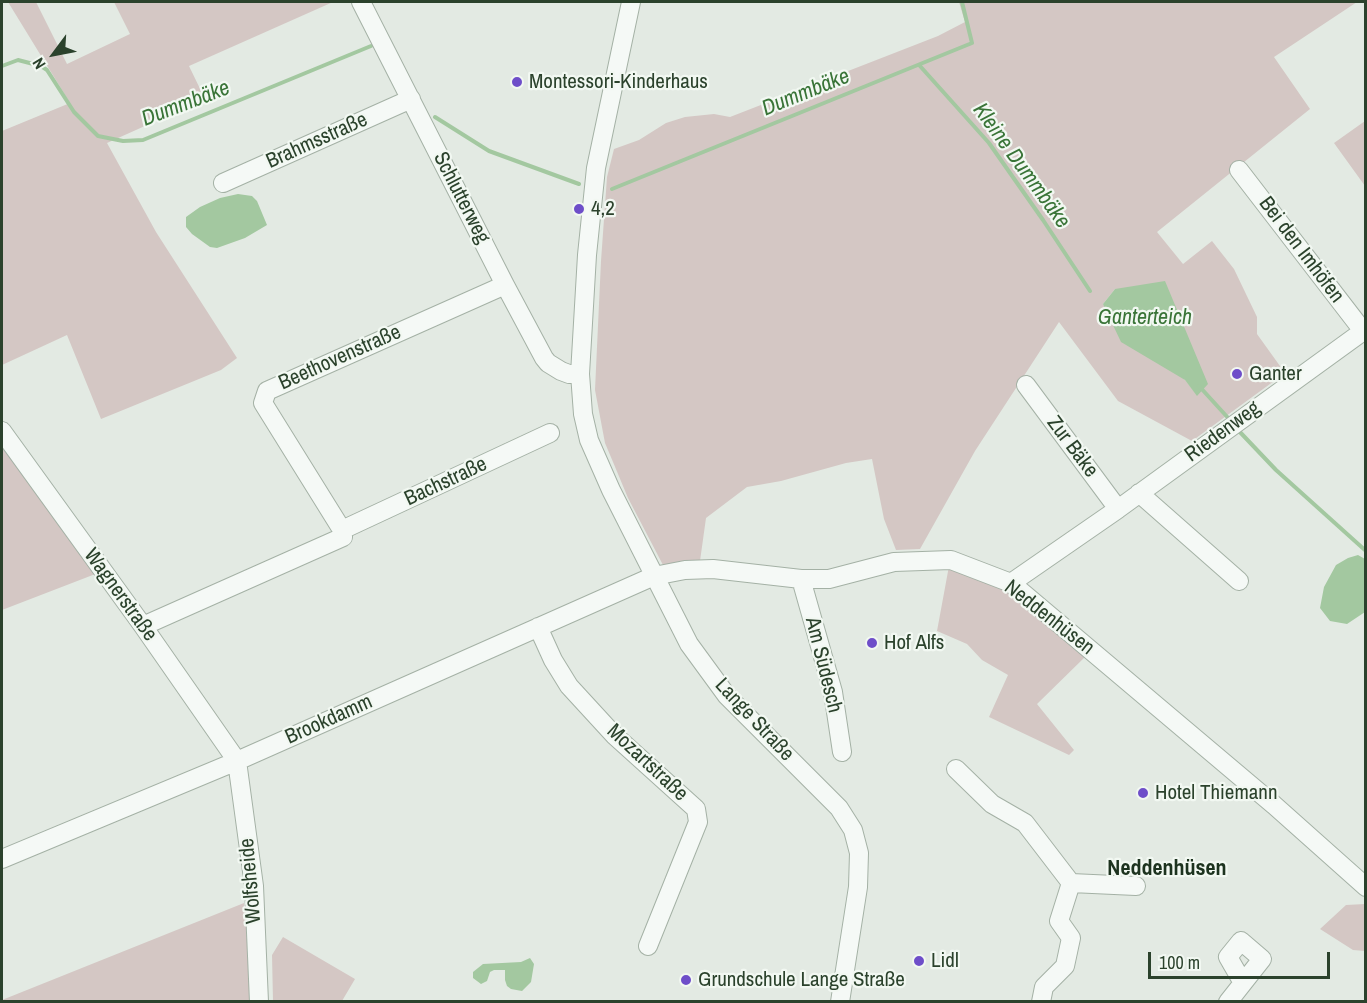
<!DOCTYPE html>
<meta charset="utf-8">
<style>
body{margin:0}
#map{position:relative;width:1367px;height:1003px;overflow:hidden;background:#e3eae3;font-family:"Archivo Narrow",sans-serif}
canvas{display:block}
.frame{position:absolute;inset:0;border:3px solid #2b422c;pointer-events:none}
.north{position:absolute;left:24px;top:24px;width:60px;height:60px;-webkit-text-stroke:4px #f2f8f2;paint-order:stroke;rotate:238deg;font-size:16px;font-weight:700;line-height:24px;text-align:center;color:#2b422c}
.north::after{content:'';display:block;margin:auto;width:21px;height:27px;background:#2b422c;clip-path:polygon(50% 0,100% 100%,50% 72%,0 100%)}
.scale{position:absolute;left:1148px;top:952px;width:182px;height:27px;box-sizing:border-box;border:3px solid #2b422c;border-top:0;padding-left:8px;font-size:18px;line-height:21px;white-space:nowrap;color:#2b422c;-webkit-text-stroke:4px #f2f8f2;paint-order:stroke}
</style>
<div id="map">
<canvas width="1367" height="1003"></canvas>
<div class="frame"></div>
<div class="north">N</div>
<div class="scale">100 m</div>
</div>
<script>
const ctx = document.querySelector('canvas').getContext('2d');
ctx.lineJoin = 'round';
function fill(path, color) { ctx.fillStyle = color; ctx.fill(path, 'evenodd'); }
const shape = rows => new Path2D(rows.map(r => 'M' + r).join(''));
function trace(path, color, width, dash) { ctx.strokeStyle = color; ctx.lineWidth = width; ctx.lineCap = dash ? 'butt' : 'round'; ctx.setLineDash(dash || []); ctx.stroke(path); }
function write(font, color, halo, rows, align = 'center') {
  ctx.font = font + ' "Archivo Narrow",sans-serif'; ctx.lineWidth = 4.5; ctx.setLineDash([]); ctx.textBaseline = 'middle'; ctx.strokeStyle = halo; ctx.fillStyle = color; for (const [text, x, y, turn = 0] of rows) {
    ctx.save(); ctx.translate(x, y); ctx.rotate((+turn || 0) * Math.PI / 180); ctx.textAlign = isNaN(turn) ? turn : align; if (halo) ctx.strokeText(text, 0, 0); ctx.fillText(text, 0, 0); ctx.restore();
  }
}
fill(shape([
 [8,2,36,2,67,64,130,34,114,2,333,2,189,66,205,99,107,143,156,232,237,358,221,370,101,419,67,335,2,365,2,131,70,103],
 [959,2,1357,2,1274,57,1310,109,1157,232,1183,264,1212,241,1234,269,1257,317,1257,334,1285,373,1192,441,1118,401,1059,322,975,451,920,549,896,550,884,519,872,459,846,463,781,481,747,487,706,518,700,561,663,565,628,498,613,462,605,443,595,390,601,261,607,177,614,149,639,140,666,123,685,117,714,114,730,117,938,36,965,22],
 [1115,289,1197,395,1185,380,1103,304],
 [1365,121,1365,186,1334,143],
 [2,438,98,573,2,610],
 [949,566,1007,590,1085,657,1037,704,1074,750,1069,755,989,717,1008,675,982,660,967,644,937,631],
 [244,903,252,1001,2,1002,2,1000],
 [1365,904,1365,951,1353,950,1320,929,1346,905],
 [283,937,355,979,342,1001,273,1001,272,955]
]), '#d4c7c4');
fill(shape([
 [238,194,252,196,257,201,267,225,245,238,217,248,210,247,192,234,186,227,186,217,200,207,220,198],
 [1165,281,1208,384,1197,396,1185,380,1121,342,1103,304,1115,289],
 [1358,555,1365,559,1365,612,1347,624,1330,621,1320,608,1324,587,1336,565,1348,558],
 [530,958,534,964,531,982,522,991,511,989,507,986,505,980,505,970,494,970,490,972,487,981,481,984,473,978,473,972,483,964,521,962]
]), '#a3c8a0');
trace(shape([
 [2,66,18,60,41,66,47,70,74,112,98,136,123,141,143,140,371,46],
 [920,66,989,143,1043,220,1090,291],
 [435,117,489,151,579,184],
 [612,189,972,43,962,2],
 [1199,386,1230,420],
 [1238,430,1276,470,1366,551]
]), '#a3c8a0', 4);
const minor = shape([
 [361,2,505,285,544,358,548,363,561,371,569,374,580,374],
 [631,2,596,168,587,255,580,374,583,414,589,440,611,490,689,644,727,696,839,808,853,830,859,853,858,887,840,1002],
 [1239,170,1363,331],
 [223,183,411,99],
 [1026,385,1118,509],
 [2,431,143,626,237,761,254,886,259,1002],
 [1139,493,1239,581],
 [342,530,550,433],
 [801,579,833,692,842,752],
 [1011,583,1118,509,1366,329],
 [143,626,343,537,342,530,263,403,267,391,505,285],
 [538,627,553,660,569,686,614,735,696,809,698,822,648,946],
 [956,769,992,804,1025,823,1071,883],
 [2,859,237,761,654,576,685,570,713,569,801,579,829,579,894,562,951,560,1011,583,1274,805,1366,887],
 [1041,1002,1044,987,1065,966,1071,938,1059,921,1071,883,1136,886],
 [1228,1002,1243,983,1262,959,1241,941,1228,957,1243,983]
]);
trace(minor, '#a4b1a5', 20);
trace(minor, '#f5f9f6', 18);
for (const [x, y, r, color] of [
 [517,82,6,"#6e4ec9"],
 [579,209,6,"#6e4ec9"],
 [1237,374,6,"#6e4ec9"],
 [872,643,6,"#6e4ec9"],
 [1143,793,6,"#6e4ec9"],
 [919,961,6,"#6e4ec9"],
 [686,980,6,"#6e4ec9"]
]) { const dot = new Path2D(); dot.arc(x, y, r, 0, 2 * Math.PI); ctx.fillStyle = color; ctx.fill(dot); trace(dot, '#f2f8f2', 2); }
write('21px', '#2b422c', '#f2f8f2', [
 ["Montessori-Kinderhaus",529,82],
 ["4,2",591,209],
 ["Ganter",1249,374],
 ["Hof Alfs",884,643],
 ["Hotel Thiemann",1155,793],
 ["Lidl",931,961],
 ["Grundschule Lange Straße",698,980]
], 'left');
write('21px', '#2b422c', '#f2f8f2', [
 ["Brahmsstraße",317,141,-24],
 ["Schlutterweg",461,198,63],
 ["Bei den Imhöfen",1301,250,53],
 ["Beethovenstraße",340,358,-24],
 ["Riedenweg",1223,432,-36],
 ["Zur Bäke",1072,447,53],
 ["Bachstraße",446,482,-25],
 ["Wagnerstraße",120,595,54],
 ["Neddenhüsen",1049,618,38],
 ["Am Südesch",823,665,76],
 ["Brookdamm",329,720,-24],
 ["Lange Straße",754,720,47],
 ["Mozartstraße",647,763,43],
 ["Wolfsheide",251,881,-95]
]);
write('italic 22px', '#397437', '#f2f8f2', [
 ["Dummbäke",806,93,-22],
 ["Dummbäke",186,104,-21],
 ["Kleine Dummbäke",1021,166,54],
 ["Ganterteich",1145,318]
]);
write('bold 22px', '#1d331f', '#f2f8f2', [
 ["Neddenhüsen",1167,869]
]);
</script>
